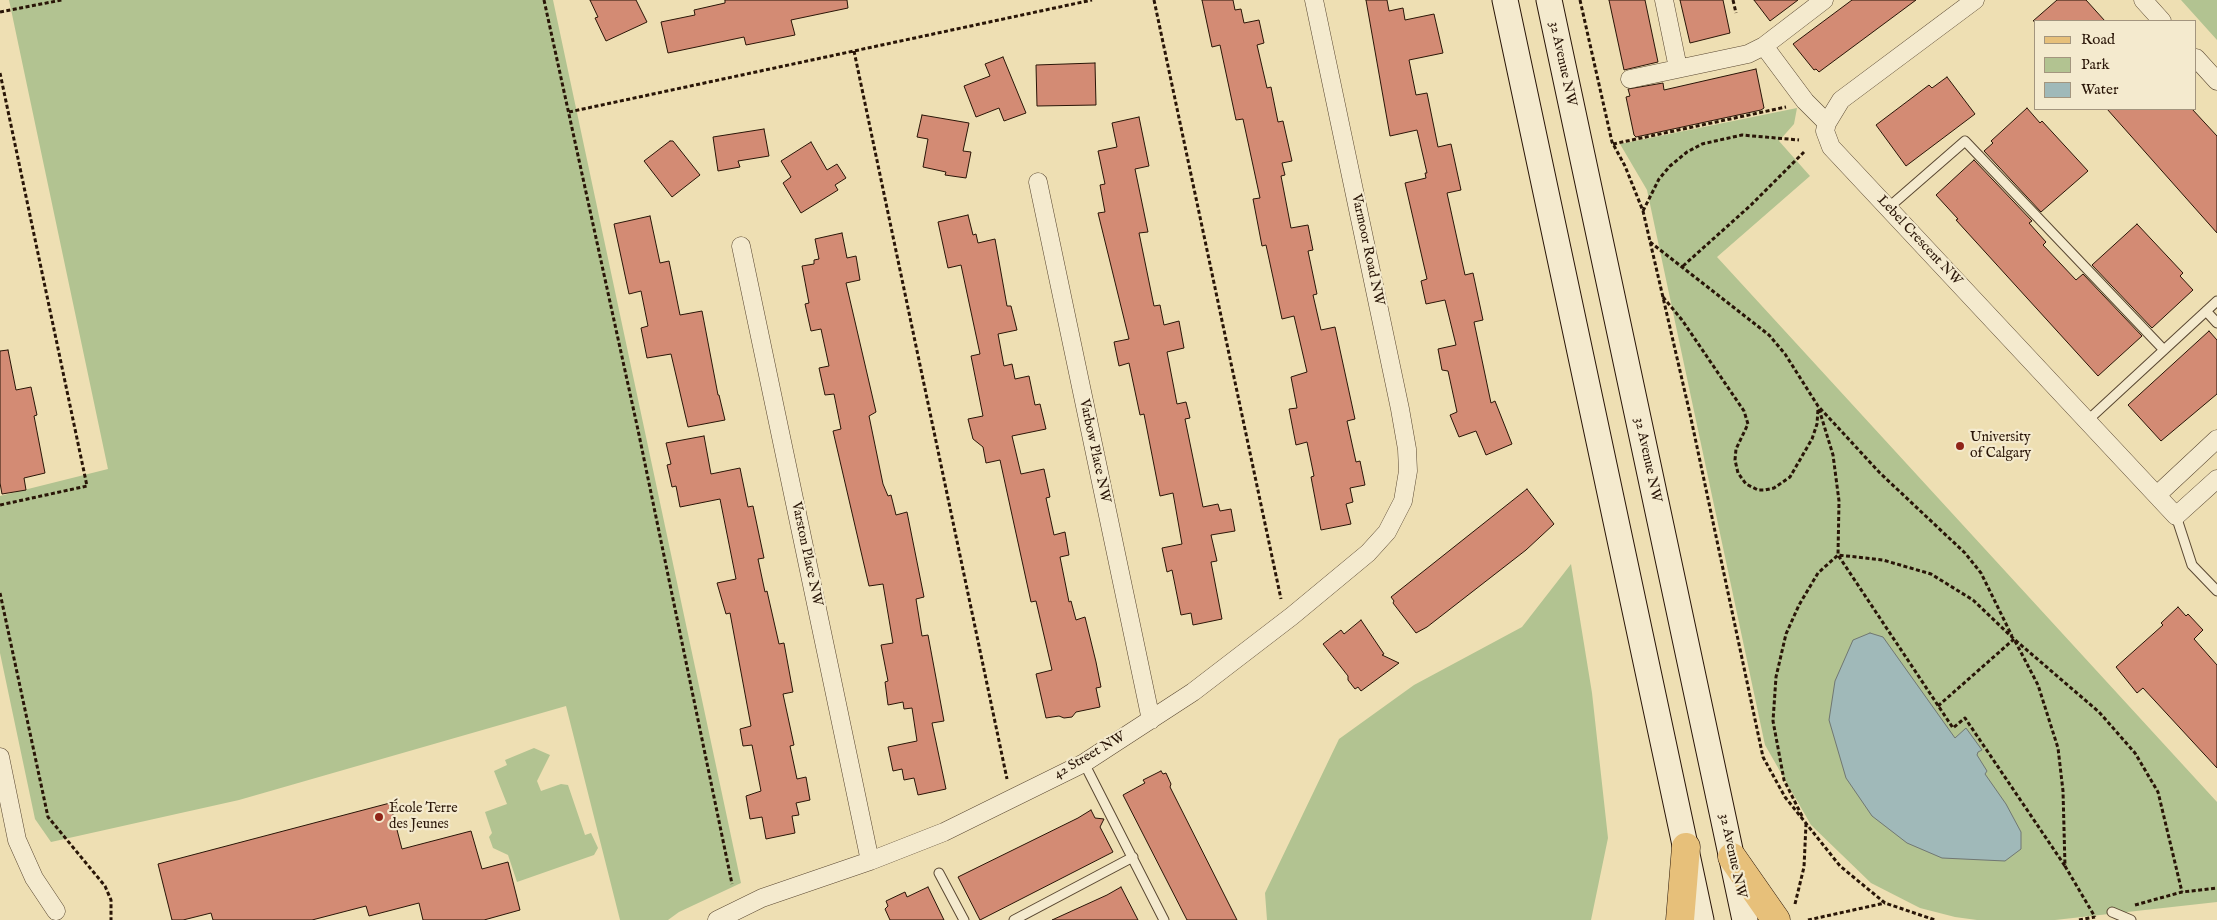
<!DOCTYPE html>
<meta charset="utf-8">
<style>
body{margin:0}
#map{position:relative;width:2217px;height:920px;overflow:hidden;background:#eedfb3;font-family:"IM FELL English",serif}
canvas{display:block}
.legend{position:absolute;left:2034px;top:20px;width:162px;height:90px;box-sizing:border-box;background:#f4eace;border:1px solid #a3957e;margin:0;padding:6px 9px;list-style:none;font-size:15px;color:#291507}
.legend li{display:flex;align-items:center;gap:10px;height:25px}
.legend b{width:25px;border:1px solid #a3957e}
</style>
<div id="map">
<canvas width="2217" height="920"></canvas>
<ul class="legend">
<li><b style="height:6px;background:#e7c07a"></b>Road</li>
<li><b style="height:14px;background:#b2c391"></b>Park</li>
<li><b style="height:14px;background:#a0b9b9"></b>Water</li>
</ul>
</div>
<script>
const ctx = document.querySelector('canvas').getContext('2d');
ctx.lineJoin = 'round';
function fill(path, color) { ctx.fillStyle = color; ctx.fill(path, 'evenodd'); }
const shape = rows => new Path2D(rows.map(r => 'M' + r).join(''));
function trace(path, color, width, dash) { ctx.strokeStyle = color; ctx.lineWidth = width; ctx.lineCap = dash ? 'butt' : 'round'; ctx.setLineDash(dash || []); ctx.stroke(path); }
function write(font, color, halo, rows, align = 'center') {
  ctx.font = font + ' "IM FELL English",serif'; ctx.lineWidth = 4.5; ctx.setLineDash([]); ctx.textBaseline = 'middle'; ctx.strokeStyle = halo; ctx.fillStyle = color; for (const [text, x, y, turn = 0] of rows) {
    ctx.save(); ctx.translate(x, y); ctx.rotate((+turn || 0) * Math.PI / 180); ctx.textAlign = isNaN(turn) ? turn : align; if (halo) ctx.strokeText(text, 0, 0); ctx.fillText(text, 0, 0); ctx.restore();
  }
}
fill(shape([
 [9,0,553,0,741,883,679,912,668,920,620,920,566,706,239,800,51,842,35,819,0,653,0,496,108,469],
 [2181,0,2217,0,2217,40],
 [1797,108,1794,124,1779,141,1810,176,1717,257,2217,802,2217,902,2055,920,1977,920,1955,917,1920,908,1871,883,1811,825,1765,745,1647,190,1620,144],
 [1571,564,1592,693,1608,838,1591,920,1267,920,1265,893,1339,739,1414,685,1522,627],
 [534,748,550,755,537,781,541,791,561,784,568,785,585,835,591,833,598,848,594,855,517,882,508,855,493,848,489,837,492,833,485,812,507,804,494,771,507,765,505,760]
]), '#b2c391');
const water = shape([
 [1870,633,1883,637,1955,738,1966,728,1982,750,1978,752,1977,755,1987,771,1985,774,2006,804,2021,832,2021,849,2005,861,1942,858,1907,843,1872,816,1846,778,1829,720,1835,681,1853,640,1870,633]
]);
fill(water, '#a0b9b9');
trace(water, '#707772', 1);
const building = shape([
 [590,0,636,0,647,22,606,41,595,18,598,17,590,0],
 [725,0,847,0,848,8,791,20,795,35,746,45,744,37,668,53,661,22,695,15,694,10,725,3,725,0],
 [1202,0,1233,0,1235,10,1241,9,1244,23,1259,20,1264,43,1257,45,1267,88,1271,87,1278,122,1283,121,1292,161,1282,163,1285,175,1281,176,1291,228,1308,225,1313,250,1308,251,1317,294,1313,295,1321,330,1335,327,1355,419,1347,421,1356,462,1360,461,1365,485,1350,488,1353,502,1346,504,1351,524,1321,530,1311,477,1314,476,1307,442,1296,445,1289,409,1297,408,1291,377,1307,372,1294,316,1282,319,1266,245,1262,246,1253,199,1260,198,1243,119,1236,120,1220,45,1212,47,1202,0],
 [1366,0,1387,0,1389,11,1403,8,1405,20,1434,14,1443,53,1409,60,1416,95,1427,93,1438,147,1451,144,1461,190,1447,193,1465,275,1473,273,1483,320,1474,322,1491,403,1495,401,1512,444,1486,455,1476,431,1459,437,1450,415,1457,412,1448,371,1442,370,1438,349,1456,345,1445,300,1426,304,1421,281,1427,279,1405,183,1426,178,1425,173,1427,173,1417,130,1390,136,1366,0],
 [1609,0,1645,0,1658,62,1624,70,1609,0],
 [1680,0,1723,0,1730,33,1690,43,1680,0],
 [1754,0,1798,0,1770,21,1754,0],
 [1852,0,1916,0,1819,72,1816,69,1814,70,1793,44,1852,0],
 [2057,0,2086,0,2105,21,2033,21,2057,0],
 [1003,57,1026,113,1004,121,999,108,976,117,964,86,990,76,985,64,1003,57],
 [1095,63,1096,105,1037,106,1036,65,1095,63],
 [1756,69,1764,108,1761,110,1636,137,1634,135,1626,97,1630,96,1628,89,1663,83,1664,90,1756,69],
 [1947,77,1975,114,1906,166,1876,125,1929,85,1932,88,1947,77],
 [2027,108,2040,123,2042,121,2088,171,2041,212,1984,151,1993,143,1991,141,2027,108],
 [2107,109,2192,109,2217,136,2217,233,2107,109],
 [922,115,969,123,963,151,971,152,966,178,945,175,946,172,923,167,928,139,917,137,922,115],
 [1139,117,1149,166,1135,169,1148,232,1139,233,1154,306,1160,305,1164,325,1179,321,1184,348,1167,352,1177,404,1186,402,1190,418,1185,419,1203,507,1218,504,1220,511,1231,509,1235,531,1211,535,1217,561,1211,562,1222,619,1193,625,1191,613,1181,615,1172,570,1167,572,1162,548,1182,544,1173,493,1160,496,1144,414,1140,415,1129,363,1119,366,1114,342,1129,339,1098,213,1105,212,1100,185,1105,184,1098,151,1117,147,1112,123,1139,117],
 [764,129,769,156,738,161,740,167,718,171,713,137,764,129],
 [670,141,673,141,700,175,672,197,644,161,670,141],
 [811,142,827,170,837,164,846,178,835,185,838,190,801,213,783,183,791,177,781,161,811,142],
 [1974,160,2032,221,2029,223,2046,242,2043,245,2076,280,2083,274,2142,336,2098,376,1956,220,1958,219,1936,195,1974,160],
 [968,215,973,235,976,234,978,243,995,239,1007,306,1011,306,1017,330,998,334,1004,366,1012,364,1015,379,1029,376,1035,405,1040,404,1046,429,1012,436,1021,474,1044,469,1050,497,1046,498,1054,535,1065,532,1069,555,1060,557,1069,602,1071,601,1076,620,1085,617,1096,662,1101,687,1096,688,1100,707,1076,712,1072,717,1064,718,1059,716,1046,718,1036,674,1052,670,1036,601,1031,602,1000,460,986,463,983,447,973,439,968,419,983,416,971,356,980,354,961,265,948,268,938,222,968,215],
 [650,216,660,263,669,261,680,315,702,311,718,395,719,395,725,420,688,427,671,354,647,358,641,328,648,326,641,291,629,294,614,224,650,216],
 [2137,224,2183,273,2180,276,2193,290,2152,328,2092,265,2137,224],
 [842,233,847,258,856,256,860,280,846,283,876,412,869,416,883,484,888,496,891,495,896,515,907,512,924,597,916,599,922,636,928,635,944,721,932,723,946,789,918,795,914,778,904,780,902,769,893,771,888,747,917,741,912,708,904,709,903,702,888,705,885,682,888,681,881,645,893,643,883,584,869,586,833,431,841,429,834,394,825,395,819,368,829,366,821,329,811,331,805,304,809,303,802,266,814,264,814,260,819,259,815,239,842,233],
 [2209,331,2217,340,2217,394,2161,441,2128,405,2209,331],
 [8,350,16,390,31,387,37,415,34,416,45,473,24,478,26,490,2,494,0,483,0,351,8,350],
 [704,436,711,474,740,468,748,507,753,506,764,558,758,559,765,592,767,591,779,644,784,643,793,692,783,694,794,745,790,746,797,779,806,777,810,800,796,803,799,815,792,816,795,833,766,839,762,817,750,819,746,796,761,791,752,745,743,746,740,729,751,726,730,613,726,614,717,583,736,579,720,499,680,507,676,486,672,487,667,465,671,464,666,443,704,436],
 [1527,489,1554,524,1526,550,1427,627,1416,633,1393,603,1394,601,1391,597,1527,489],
 [2178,607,2186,616,2188,614,2203,630,2194,639,2217,665,2217,768,2143,688,2137,693,2116,667,2163,625,2161,623,2178,607],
 [1361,620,1384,654,1382,655,1399,663,1361,691,1358,687,1355,689,1348,680,1348,676,1323,644,1341,630,1344,634,1361,620],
 [1161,771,1163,774,1166,773,1171,784,1170,787,1237,920,1187,920,1123,795,1145,783,1143,780,1161,771],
 [390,803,402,849,471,831,482,869,508,862,520,910,484,920,423,920,419,903,369,916,366,906,312,920,213,920,211,913,183,920,172,920,158,864,390,803],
 [1091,810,1095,818,1104,819,1100,827,1113,852,980,920,958,877,1078,818,1091,810],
 [928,887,944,920,890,920,885,909,888,906,886,901,905,892,907,897,928,887],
 [1121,887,1138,920,1052,920,1107,895,1121,887]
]);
fill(building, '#d38b74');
trace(building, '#291507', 1);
const lane = shape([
 [1888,208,1965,141,2164,350],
 [2206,311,2217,323],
 [2087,421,2217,301],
 [2176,516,2192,565,2217,591],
 [1084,763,1164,920],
 [939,873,964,920],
 [2112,912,2131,920],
 [1014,920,1133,857]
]);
const street = shape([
 [1664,0,1678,68],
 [1975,0,1841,100,1827,123,1825,131,1831,147,2176,516,2217,479],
 [2143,0,2162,21],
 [1764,46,1805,101,1827,123],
 [2196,58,2217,81],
 [1630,79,1748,54,1764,46,1824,0],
 [1038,182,1151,720],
 [741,246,870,861],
 [2157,495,2217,439],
 [0,757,17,840,34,878,56,911],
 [717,920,762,898,870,861,944,832,1084,763,1193,692,1292,616,1368,553,1387,532,1403,501,1408,471,1407,449,1400,409,1314,0]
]);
const secondary = shape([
 [1505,0,1701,920],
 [1549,0,1745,920]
]);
const primary = shape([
 [1732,857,1776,920],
 [1680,920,1686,847]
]);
trace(lane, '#5a4832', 11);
trace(street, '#5a4832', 19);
trace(secondary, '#291507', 27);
trace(primary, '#291507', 29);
trace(shape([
 [544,0,638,430,732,884],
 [1154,0,1281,599],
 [1580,0,1612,142,1625,166,1643,211,1690,414,1763,757,1785,797,1840,866,1885,903,1935,920],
 [1733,0,1736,13],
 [0,12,62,0],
 [854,51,1007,779],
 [0,73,87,486,0,505],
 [569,112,1092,0],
 [1613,144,1786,107],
 [1643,211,1659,179,1670,166,1687,152,1702,144,1742,135,1799,140],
 [1650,242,1769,335,1785,354,1818,406,1880,473,1965,553,1981,573,2012,636],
 [1683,266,1751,205,1804,152],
 [1663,297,1682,320,1744,411,1748,424,1736,449,1735,460,1738,473,1746,484,1758,490,1765,490,1774,488,1790,477,1812,439,1817,424,1818,409],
 [1819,409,1833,455,1839,501,1838,555,1953,728,1965,718,2065,866],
 [0,593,48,817,105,886,111,900,111,920],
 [2015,641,2038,685,2058,748,2063,791,2065,866,2095,917],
 [1938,706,2014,639],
 [1802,816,1784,780,1773,721,1776,677,1786,634,1799,605,1818,573,1838,555,1883,560,1931,574,1973,600,2014,639,2099,712,2135,753,2158,792,2182,892],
 [1795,904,1804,867,1806,824],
 [2135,905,2182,892,2217,888],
 [1808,920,1885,903],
 [2079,920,2095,917]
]), '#291507', 3, [4, 2.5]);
trace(lane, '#f4eace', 9);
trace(street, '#f4eace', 18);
trace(secondary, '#f4eace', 25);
trace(primary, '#e7c07a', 28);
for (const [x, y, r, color] of [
 [1960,446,5,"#8f2418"],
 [379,817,5,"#8f2418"]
]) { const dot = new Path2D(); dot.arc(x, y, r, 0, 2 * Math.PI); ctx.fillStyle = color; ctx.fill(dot); trace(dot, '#f4eace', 2); }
write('14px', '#291507', '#f4eace', [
 ["32 Avenue NW",1562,64,78],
 ["Lebel Crescent NW",1919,241,47],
 ["Varmoor Road NW",1367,250,78],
 ["Varbow Place NW",1094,451,78],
 ["32 Avenue NW",1647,460,78],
 ["Varston Place NW",806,554,78],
 ["42 Street NW",1090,756,-30],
 ["32 Avenue NW",1732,856,78]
]);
write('14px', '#291507', '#f4eace', [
 ["University",1970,438],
 ["of Calgary",1970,454],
 ["École Terre",389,809],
 ["des Jeunes",389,825]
], 'left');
</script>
